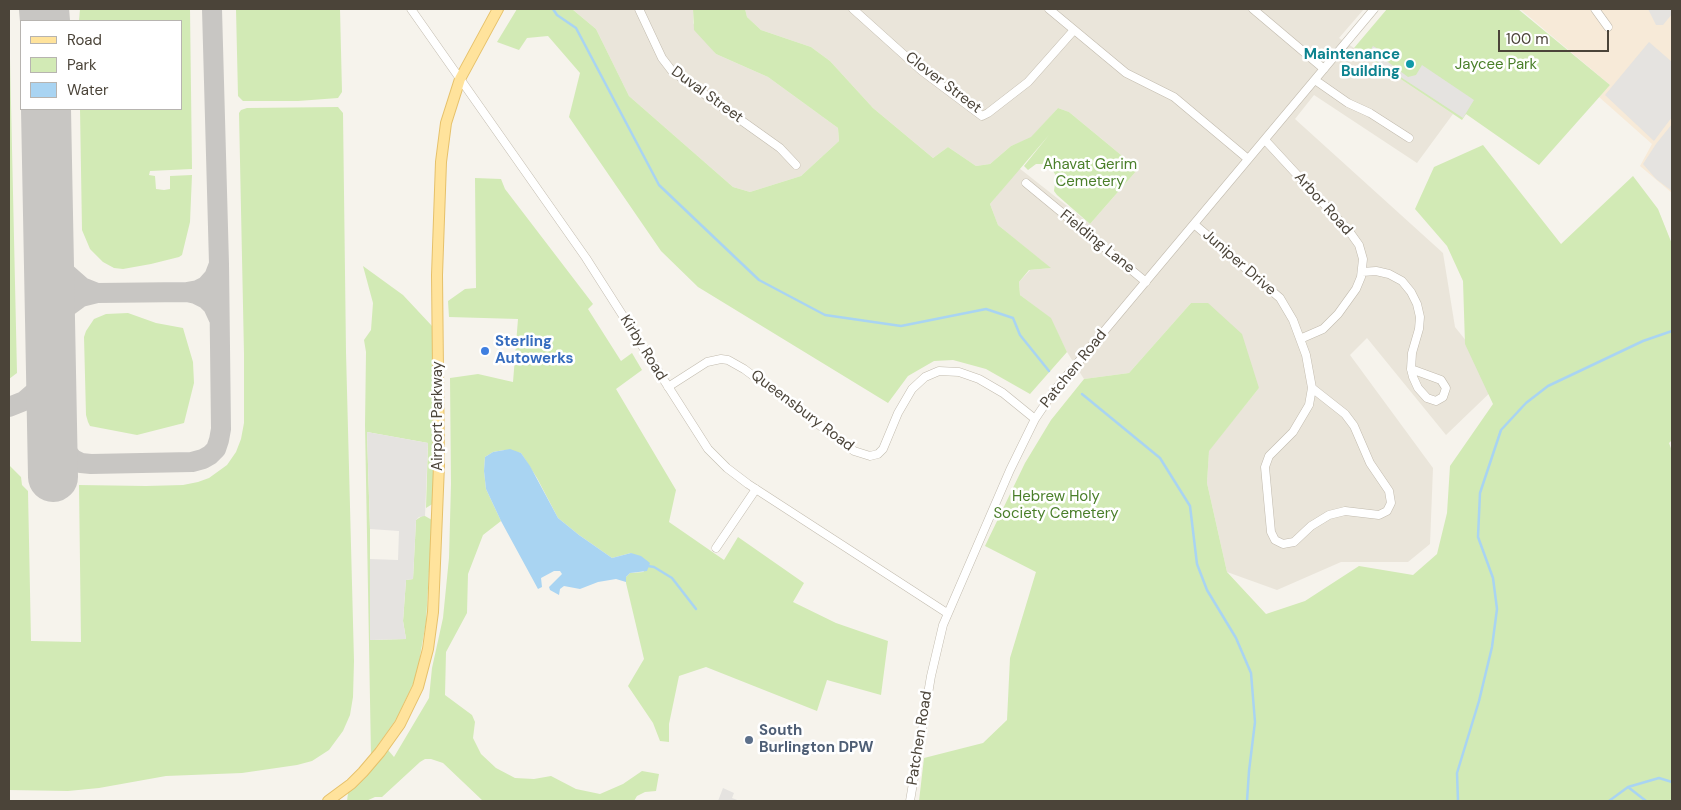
<!DOCTYPE html>
<style>
body{margin:0}
#map{position:relative;width:1681px;height:810px;overflow:hidden;background:#f6f3ec;font-family:"DM Sans",sans-serif}
canvas{display:block}
.frame{position:absolute;inset:0;border:10px solid #4b4439;pointer-events:none}
.legend{position:absolute;left:20px;top:20px;width:162px;height:90px;box-sizing:border-box;background:#fff;border:1px solid #b7b4b0;margin:0;padding:6px 9px;list-style:none;font-size:15px;color:#4b4439}
.legend li{display:flex;align-items:center;gap:10px;height:25px}
.legend b{width:25px;border:1px solid #b7b4b0}
.scale{position:absolute;left:1498px;top:30px;width:111px;height:22px;box-sizing:border-box;border:2px solid #4b4439;border-top:0;padding-left:6px;font-size:15px;line-height:18px;white-space:nowrap;color:#4b4439;-webkit-text-stroke:4px #fff;paint-order:stroke}
</style>
<div id="map">
<canvas width="1681" height="810"></canvas>
<div class="frame"></div>
<ul class="legend">
<li><b style="height:6px;background:#ffe39c"></b>Road</li>
<li><b style="height:14px;background:#d2eab5"></b>Park</li>
<li><b style="height:14px;background:#a9d4f2"></b>Water</li>
</ul>
<div class="scale">100 m</div>
</div>
<script>
const ctx = document.querySelector('canvas').getContext('2d');
ctx.lineJoin = 'round';
function fill(path, color) { ctx.fillStyle = color; ctx.fill(path, 'evenodd'); }
const shape = rows => new Path2D(rows.map(r => 'M' + r).join(''));
function trace(path, color, width, dash) { ctx.strokeStyle = color; ctx.lineWidth = width; ctx.lineCap = dash ? 'butt' : 'round'; ctx.setLineDash(dash || []); ctx.stroke(path); }
function write(font, color, halo, rows, align = 'center') {
  ctx.font = font + ' "DM Sans",sans-serif'; ctx.lineWidth = 5; ctx.setLineDash([]); ctx.textBaseline = 'middle'; ctx.strokeStyle = halo; ctx.fillStyle = color; for (const [text, x, y, turn = 0] of rows) {
    ctx.save(); ctx.translate(x, y); ctx.rotate((+turn || 0) * Math.PI / 180); ctx.textAlign = isNaN(turn) ? turn : align; if (halo) ctx.strokeText(text, 0, 0); ctx.fillText(text, 0, 0); ctx.restore();
  }
}
fill(shape([
 [572,9,693,9,693,23,716,54,768,77,838,128,839,141,801,176,750,192,733,187,629,96,596,29],
 [745,9,1364,9,1339,38,1453,114,1417,163,1314,95,1295,119,1443,253,1455,327,1500,383,1446,435,1367,338,1350,355,1433,468,1430,544,1408,562,1341,562,1277,590,1227,572,1207,483,1209,450,1259,388,1191,303,1129,373,1084,379,1067,352,1050,318,1020,295,1019,282,1030,270,1050,268,998,225,990,204,1019,168,1090,224,1138,169,1069,112,1058,108,1031,138,1011,146,990,164,976,166,948,147,933,158,873,108,830,61,811,47,761,30,747,17]
]), '#eae5da');
fill(shape([
 [1520,9,1672,9,1672,193,1640,166,1652,144,1599,97,1610,85]
]), '#f7ead8');
fill(shape([
 [80,9,190,9,192,169,150,171,149,175,155,176,156,189,164,190,170,189,170,176,192,175,190,222,182,255,179,257,151,264,123,269,114,268,103,262,90,249,82,230,80,109,181,109,181,21,79,21],
 [236,9,340,9,342,92,338,98,298,101,243,101,238,96],
 [517,9,572,9,596,29,629,96,733,187,750,192,801,176,839,141,838,128,768,77,716,54,694,30,693,9,745,9,747,17,761,30,811,47,830,61,873,108,933,158,948,147,976,166,990,164,1011,146,1031,137,1058,108,1069,112,1138,169,1090,224,1057,195,1054,191,1056,176,1052,169,1045,164,1036,164,1028,170,1024,166,1049,135,990,204,998,225,1051,268,1029,270,1019,282,1020,295,1051,318,1067,352,1030,394,986,369,953,360,934,361,908,376,888,403,698,287,661,251,569,117,580,73,548,36,527,38,519,50,497,42],
 [1387,9,1518,9,1610,85,1539,165,1466,114,1462,120,1354,48],
 [9,13,17,373,9,379],
 [338,107,343,113,346,352,354,661,353,697,350,715,343,731,329,750,312,761,297,765,242,773,166,776,99,788,68,791,9,790,9,465,21,477,22,485,28,491,31,641,81,642,79,485,146,486,183,485,198,482,209,478,227,465,236,452,241,439,244,423,244,354,239,113,241,110,247,108],
 [1483,145,1561,244,1633,176,1658,209,1672,244,1672,440,1669,443,1672,451,1672,801,919,801,924,758,983,743,1007,720,1010,658,1036,572,985,546,1025,463,1051,420,1084,379,1129,373,1191,303,1208,303,1242,334,1259,388,1209,451,1207,483,1227,572,1266,614,1305,601,1359,566,1413,575,1437,554,1447,513,1450,466,1493,404,1465,344,1463,281,1447,246,1415,209,1434,167],
 [475,178,501,179,505,189,593,304,588,309,621,361,632,353,642,370,616,389,676,490,669,522,724,560,738,537,804,583,793,602,836,623,888,641,881,695,827,680,817,711,706,667,679,676,669,724,669,742,660,741,653,723,628,686,644,659,626,583,626,577,630,573,644,572,631,553,612,558,579,535,558,518,537,478,521,453,504,450,493,452,485,457,484,471,486,489,501,521,483,535,468,574,467,613,446,652,445,695,472,715,475,722,473,738,481,754,496,768,515,778,534,779,551,776,576,789,600,794,623,784,642,771,659,774,656,791,645,792,637,796,634,801,483,801,443,763,431,759,425,759,420,762,382,797,375,797,366,801,347,801,348,793,388,750,394,757,429,698,432,668,443,618,449,558,451,484,450,378,478,374,513,382,518,319,449,317,448,301,465,289,476,288],
 [363,266,403,295,432,326,435,419,434,503,426,508,428,443,367,432,370,529,370,640,406,639,403,621,406,580,413,579,416,520,422,516,425,516,432,520,426,622,418,668,413,684,397,718,371,755,365,425,366,352,364,340,371,330,373,303],
 [128,313,156,323,183,328,193,362,194,383,184,423,137,435,90,426,88,422,86,415,84,337,86,331,94,319,106,314]
]), '#d2eab5');
fill(shape([
 [1648,9,1672,9,1672,14,1663,25,1656,25],
 [1649,42,1672,62,1672,117,1654,141,1605,95],
 [1373,46,1387,54,1384,59,1408,77,1416,75,1422,65,1474,100,1463,118,1367,55],
 [1672,124,1672,191,1656,179,1643,164,1656,144],
 [367,432,428,443,425,516,419,517,416,520,413,579,406,580,403,621,406,639,370,640,370,559,398,560,399,531,370,529],
 [723,788,734,793,732,798,740,801,718,801]
]), '#e5e3e0');
fill(shape([
 [510,449,521,453,530,466,558,518,579,535,612,558,631,553,641,556,650,563,647,571,630,573,626,577,626,582,616,579,598,582,580,589,564,586,560,589,559,595,550,590,549,587,562,574,560,571,554,571,541,578,542,587,538,589,501,521,486,489,484,471,485,457,493,452]
]), '#a9d4f2');
trace(shape([
 [553,9,557,15,576,28,659,185,759,280,825,315,901,326,986,309,1013,318,1020,335,1049,371],
 [1082,394,1160,458,1190,506,1197,564,1207,590,1236,638,1251,673,1255,722,1249,771,1247,801],
 [648,566,654,567,672,578,696,609],
 [1628,787,1646,801],
 [1458,801,1457,773,1479,701,1492,647,1497,609,1493,578,1478,537,1480,493,1501,430,1526,403,1548,386,1643,341,1672,331],
 [1609,801,1628,787,1659,778,1672,782]
]), '#a9d4f2', 2.5);
trace(shape([
 [49,236,54,254,65,272,82,287,97,293,81,297,66,308,57,321,51,341],
 [219,264,214,277,206,286,198,290,187,292,196,294,206,299,213,306,219,319],
 [97,293,187,292],
 [9,407,24,401,39,388,52,368],
 [52,431,62,446,73,459,81,463,91,464,192,462,203,459,210,455,216,449,219,440,221,429,219,264,212,9]
]), '#c8c6c3', 20);
trace(shape([
 [44,9,45,21],
 [46,109,53,477]
]), '#c8c6c3', 50);
const minor = shape([
 [411,9,586,258,708,449,727,468,748,484,947,613],
 [639,9,662,58,672,71,780,148,796,165],
 [853,9,922,71,982,116,988,113,1028,82,1074,30],
 [1049,9,1126,73,1174,97,1248,159],
 [1253,9,1324,69],
 [1595,9,1608,27],
 [1315,80,1348,103,1370,113,1409,138],
 [1265,140,1349,231,1359,245,1363,259,1361,277,1356,289,1338,314,1323,329,1300,339],
 [1026,183,1146,282],
 [1194,224,1280,298,1293,320,1306,355,1312,388,1309,405,1293,432,1269,456,1265,467,1271,532,1275,540,1283,544,1294,542,1311,526,1329,515,1345,511,1379,515,1387,511,1391,503,1389,491,1370,463,1354,426,1345,414,1312,388],
 [1362,272,1376,271,1389,274,1402,281,1411,292,1417,304,1420,317,1419,329,1412,353,1411,369,1413,377,1418,388,1427,398,1436,401,1443,397,1446,388,1441,380,1411,369],
 [668,387,707,362,721,359,728,360,744,369,854,451,870,456,878,454,883,449,898,413,912,389,925,377,939,371,959,372,979,379,1003,393,1035,419],
 [716,548,756,489],
 [910,801,931,676,943,625,1010,470,1035,419,1054,391,1374,9]
]);
const major = shape([
 [328,801,351,784,363,772,380,752,400,724,418,687,428,649,433,612,439,465,437,275,441,162,446,123,460,79,498,9]
]);
trace(minor, '#c2bbae', 9);
trace(major, '#e6c16a', 12);
trace(minor, '#fff', 8);
trace(major, '#ffe39c', 10);
for (const [x, y, r, color] of [
 [1410,64,5,"#0f9aa8"],
 [485,351,5,"#3f7fe0"],
 [749,740,5,"#5c6f8a"]
]) { const dot = new Path2D(); dot.arc(x, y, r, 0, 2 * Math.PI); ctx.fillStyle = color; ctx.fill(dot); trace(dot, '#fff', 2); }
write('bold 15px', '#0d838f', '#fff', [
 ["Maintenance",1400,55],
 ["Building",1400,72]
], 'right');
write('15px', '#4a7f2a', '#fff', [
 ["Jaycee Park",1496,65],
 ["Ahavat Gerim",1090,165],
 ["Cemetery",1090,182],
 ["Hebrew Holy",1056,497],
 ["Society Cemetery",1056,514]
]);
write('15px', '#4b4439', '#fff', [
 ["Clover Street",943,83,37],
 ["Duval Street",707,95,36],
 ["Arbor Road",1323,204,48],
 ["Fielding Lane",1097,242,39],
 ["Juniper Drive",1239,263,41],
 ["Kirby Road",643,348,58],
 ["Patchen Road",1074,369,-51],
 ["Queensbury Road",802,411,37],
 ["Airport Parkway",438,416,-90],
 ["Patchen Road",920,738,-81]
]);
write('bold 15px', '#366cbe', '#fff', [
 ["Sterling",495,342],
 ["Autowerks",495,359]
], 'left');
write('bold 15px', '#4e5e75', '#fff', [
 ["South",759,731],
 ["Burlington DPW",759,748]
], 'left');
</script>
